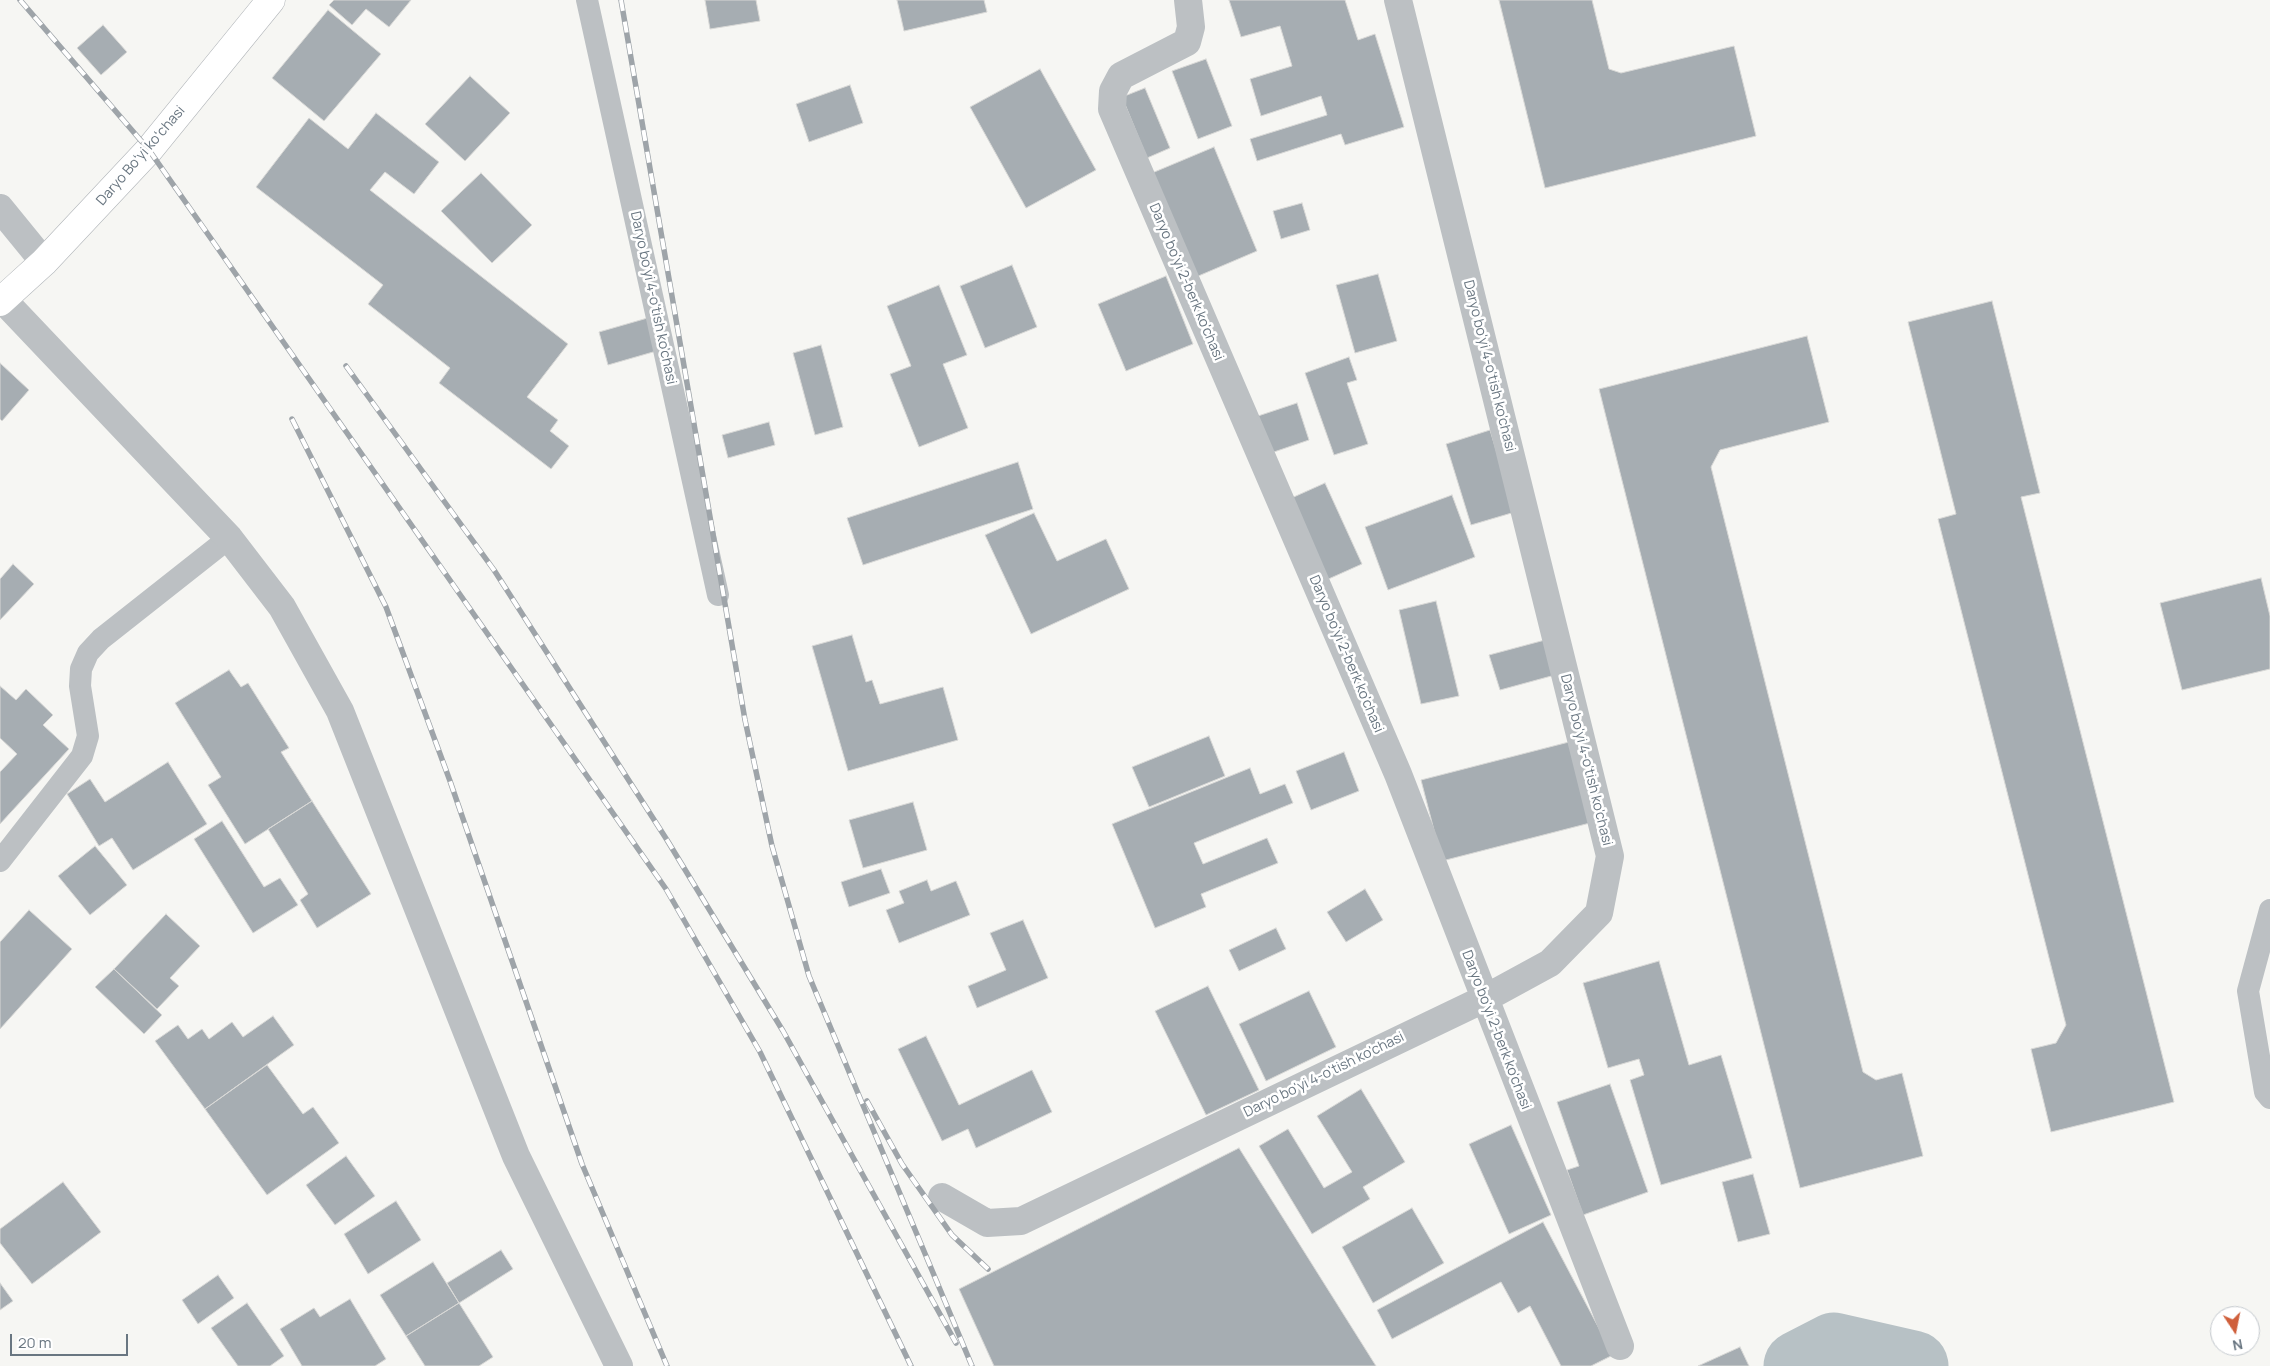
<!DOCTYPE html>
<meta charset="utf-8">
<style>
body{margin:0}
#map{position:relative;width:2270px;height:1366px;overflow:hidden;background:#f6f6f3;font-family:Manrope,sans-serif}
canvas{display:block}
.north{position:absolute;left:2210px;top:1306px;width:50px;height:50px;box-sizing:border-box;background:#fff;border:1px solid #c3c8cd;border-radius:50%;rotate:169deg;font-size:14px;font-weight:700;line-height:20px;text-align:center;color:#697681}
.north::after{content:'';display:block;margin:auto;width:18px;height:22px;background:#cf5f3b;clip-path:polygon(50% 0,100% 100%,50% 72%,0 100%)}
.scale{position:absolute;left:10px;top:1334px;width:118px;height:22px;box-sizing:border-box;border:2px solid #697681;border-top:0;padding-left:6px;font-size:15px;line-height:18px;white-space:nowrap;color:#697681;-webkit-text-stroke:4px #fff;paint-order:stroke}
</style>
<div id="map">
<canvas width="2270" height="1366"></canvas>
<div class="north">N</div>
<div class="scale">20 m</div>
</div>
<script>
const ctx = document.querySelector('canvas').getContext('2d');
ctx.lineJoin = 'round';
const shape = rows => new Path2D(rows.map(r => 'M' + r).join(''));
function trace(path, color, width, dash) { ctx.strokeStyle = color; ctx.lineWidth = width; ctx.lineCap = dash ? 'butt' : 'round'; ctx.setLineDash(dash || []); ctx.stroke(path); }
function fill(path, color) { ctx.fillStyle = color; ctx.fill(path, 'evenodd'); }
function write(font, color, halo, rows, align = 'center') {
  ctx.font = font + ' Manrope,sans-serif'; ctx.lineWidth = 5; ctx.setLineDash([]); ctx.textBaseline = 'middle'; ctx.strokeStyle = halo; ctx.fillStyle = color; for (const [text, x, y, turn = 0] of rows) {
    ctx.save(); ctx.translate(x, y); ctx.rotate((+turn || 0) * Math.PI / 180); ctx.textAlign = isNaN(turn) ? turn : align; if (halo) ctx.strokeText(text, 0, 0); ctx.fillText(text, 0, 0); ctx.restore();
  }
}
trace(shape([
 [1799,1366,1834,1348,1913,1366]
]), '#b7c1c5', 71);
const building = shape([
 [334,0,411,0,389,27,366,9,352,25,329,5,334,0],
 [705,0,756,0,760,21,710,29,705,0],
 [897,0,984,0,987,12,904,31,897,0],
 [1229,0,1345,0,1358,40,1375,34,1404,127,1345,145,1341,134,1257,161,1250,139,1327,115,1321,96,1261,116,1250,79,1292,66,1280,26,1241,37,1229,0],
 [1499,0,1592,0,1609,69,1621,73,1734,46,1756,136,1545,188,1499,0],
 [328,10,381,54,324,121,272,78,328,10],
 [103,25,127,52,101,75,77,48,103,25],
 [1206,59,1232,126,1198,139,1172,71,1206,59],
 [1040,69,1096,170,1026,208,970,107,1040,69],
 [470,76,510,113,465,161,425,124,470,76],
 [850,85,863,123,809,142,796,104,850,85],
 [1145,88,1170,148,1147,158,1122,97,1145,88],
 [376,113,439,162,414,194,385,172,370,190,568,344,527,397,558,420,550,431,569,446,551,469,439,383,450,368,368,304,383,285,256,187,309,118,348,149,376,113],
 [1214,147,1257,251,1196,277,1152,173,1214,147],
 [481,173,532,225,492,263,441,211,481,173],
 [1302,203,1310,230,1281,239,1273,211,1302,203],
 [1012,265,1037,327,985,348,960,286,1012,265],
 [1378,274,1397,341,1355,353,1336,285,1378,274],
 [1166,276,1193,344,1126,371,1098,304,1166,276],
 [939,285,967,355,943,364,968,428,919,447,890,374,911,366,887,306,939,285],
 [1992,301,2040,493,2021,497,2174,1102,2051,1132,2031,1049,2056,1043,2066,1025,1938,519,1956,514,1908,322,1992,301],
 [651,317,660,350,608,365,599,332,651,317],
 [1807,336,1829,422,1720,450,1711,467,1863,1072,1876,1080,1902,1073,1923,1156,1800,1188,1599,389,1807,336],
 [821,345,843,427,815,435,793,353,821,345],
 [1349,357,1357,380,1347,383,1368,444,1334,455,1305,373,1349,357],
 [0,363,29,390,2,421,0,419,0,363],
 [1297,403,1309,440,1268,454,1255,417,1297,403],
 [769,422,775,445,728,458,722,435,769,422],
 [1490,430,1515,512,1471,525,1446,444,1490,430],
 [1018,462,1033,509,863,565,847,518,1018,462],
 [1325,483,1362,564,1324,581,1287,500,1325,483],
 [1452,495,1475,557,1388,590,1365,527,1452,495],
 [1034,513,1057,561,1106,539,1129,589,1031,634,985,535,1034,513],
 [13,564,34,584,0,620,0,579,13,564],
 [2261,578,2270,616,2270,669,2182,690,2160,603,2261,578],
 [1436,601,1459,696,1421,704,1399,610,1436,601],
 [852,635,866,682,872,680,880,704,943,687,958,740,848,771,812,646,852,635],
 [1545,640,1555,675,1500,690,1489,655,1545,640],
 [229,670,241,687,248,683,289,748,281,752,312,801,245,844,208,785,221,777,175,703,229,670],
 [0,686,16,700,26,689,53,715,43,725,69,749,0,824,0,772,17,754,0,738,0,686],
 [1209,736,1225,776,1149,807,1132,767,1209,736],
 [1569,742,1590,823,1442,861,1421,780,1569,742],
 [1344,752,1359,791,1311,810,1296,771,1344,752],
 [168,762,207,824,133,870,112,838,99,846,67,794,90,779,105,802,168,762],
 [1250,768,1260,794,1285,784,1293,803,1194,843,1203,864,1267,838,1278,863,1201,894,1206,907,1155,928,1112,824,1250,768],
 [312,801,371,894,317,928,300,900,308,894,268,829,312,801],
 [913,802,927,850,863,868,849,820,913,802],
 [222,821,264,887,280,878,298,905,253,933,194,839,222,821],
 [95,846,127,885,90,915,58,876,95,846],
 [881,869,890,893,849,907,841,882,881,869],
 [927,880,931,891,956,881,970,915,899,943,886,910,904,903,899,891,927,880],
 [1365,889,1383,920,1346,942,1327,912,1365,889],
 [29,910,72,949,0,1029,0,942,29,910],
 [166,914,200,946,170,978,179,986,157,1009,114,969,166,914],
 [1023,920,1048,978,977,1008,968,986,1006,970,990,933,1023,920],
 [1276,928,1286,949,1239,971,1229,950,1276,928],
 [1659,961,1689,1065,1721,1055,1752,1158,1661,1185,1630,1080,1644,1075,1639,1059,1608,1068,1583,983,1659,961],
 [114,969,162,1015,144,1034,95,987,114,969],
 [1208,986,1259,1090,1206,1115,1155,1011,1208,986],
 [1309,991,1336,1047,1266,1081,1239,1024,1309,991],
 [273,1016,294,1045,205,1109,155,1041,178,1025,188,1039,202,1029,209,1039,232,1022,243,1037,273,1016],
 [926,1036,959,1105,1032,1070,1052,1112,976,1148,968,1129,942,1141,898,1049,926,1036],
 [267,1065,303,1114,313,1107,339,1143,267,1195,205,1109,267,1065],
 [1610,1084,1648,1192,1583,1215,1567,1170,1579,1166,1557,1102,1610,1084],
 [1361,1089,1405,1162,1363,1187,1370,1199,1312,1234,1259,1146,1288,1129,1324,1188,1352,1172,1317,1116,1361,1089],
 [1511,1125,1551,1215,1509,1234,1469,1144,1511,1125],
 [1239,1148,1376,1366,994,1366,959,1289,1239,1148],
 [346,1156,375,1196,335,1225,306,1185,346,1156],
 [1753,1174,1770,1234,1738,1242,1722,1182,1753,1174],
 [63,1182,101,1232,32,1284,0,1243,0,1229,63,1182],
 [396,1201,421,1240,368,1274,344,1234,396,1201],
 [1412,1208,1444,1263,1373,1303,1342,1247,1412,1208],
 [1543,1222,1613,1355,1591,1366,1561,1366,1530,1306,1518,1313,1501,1282,1392,1339,1377,1310,1543,1222],
 [501,1250,513,1269,459,1303,447,1283,501,1250],
 [433,1262,459,1303,406,1336,380,1295,433,1262],
 [218,1275,234,1298,198,1324,182,1300,218,1275],
 [0,1283,13,1301,0,1310,0,1283],
 [350,1299,386,1359,375,1366,302,1366,280,1329,314,1308,320,1317,350,1299],
 [247,1303,284,1356,270,1366,238,1366,211,1328,247,1303],
 [459,1303,493,1357,479,1366,425,1366,406,1336,459,1303],
 [1740,1347,1749,1366,1698,1366,1740,1347]
]);
fill(building, '#a6adb2');
trace(building, '#d8d8d6', 1);
const secondary = shape([
 [0,302,44,262,149,150,271,0]
]);
trace(secondary, '#b1b5b9', 29);
trace(shape([
 [587,0,718,595],
 [0,861,82,756,88,736,80,686,81,669,88,653,101,639,229,538],
 [2270,910,2248,991,2265,1092,2270,1098]
]), '#bcc0c3', 22);
trace(shape([
 [1188,0,1191,27,1187,42,1121,76,1113,91,1112,109,1398,774,1620,1346],
 [0,208,44,262],
 [3,300,229,538,282,607,340,711,516,1156,619,1366],
 [942,1197,987,1223,1021,1221,1484,999,1550,963,1599,913,1610,856,1398,0]
]), '#bcc0c3', 28);
trace(secondary, '#fff', 28);
const rail = shape([
 [20,0,149,150,666,889,760,1052,911,1366],
 [621,0,745,720,772,846,809,976,972,1366],
 [346,366,494,570,667,840,783,1031,956,1343],
 [292,419,386,607,450,781,582,1164,667,1366],
 [867,1101,902,1164,952,1235,988,1269]
]);
trace(rail, '#9ea4a9', 5.5);
trace(rail, '#fff', 4, [11]);
write('14px', '#697681', '#fff', [
 ["Daryo Boʻyi koʻchasi",141,156,-49],
 ["Daryo bo'yi 2-berk ko'chasi",1186,282,67],
 ["Daryo bo'yi 4-o'tish ko'chasi",653,298,78],
 ["Daryo bo'yi 4-o'tish ko'chasi",1489,366,76],
 ["Daryo bo'yi 2-berk ko'chasi",1346,654,67],
 ["Daryo bo'yi 4-o'tish ko'chasi",1586,760,76],
 ["Daryo bo'yi 2-berk ko'chasi",1496,1030,69],
 ["Daryo bo'yi 4-o'tish ko'chasi",1324,1075,-26]
]);
</script>
